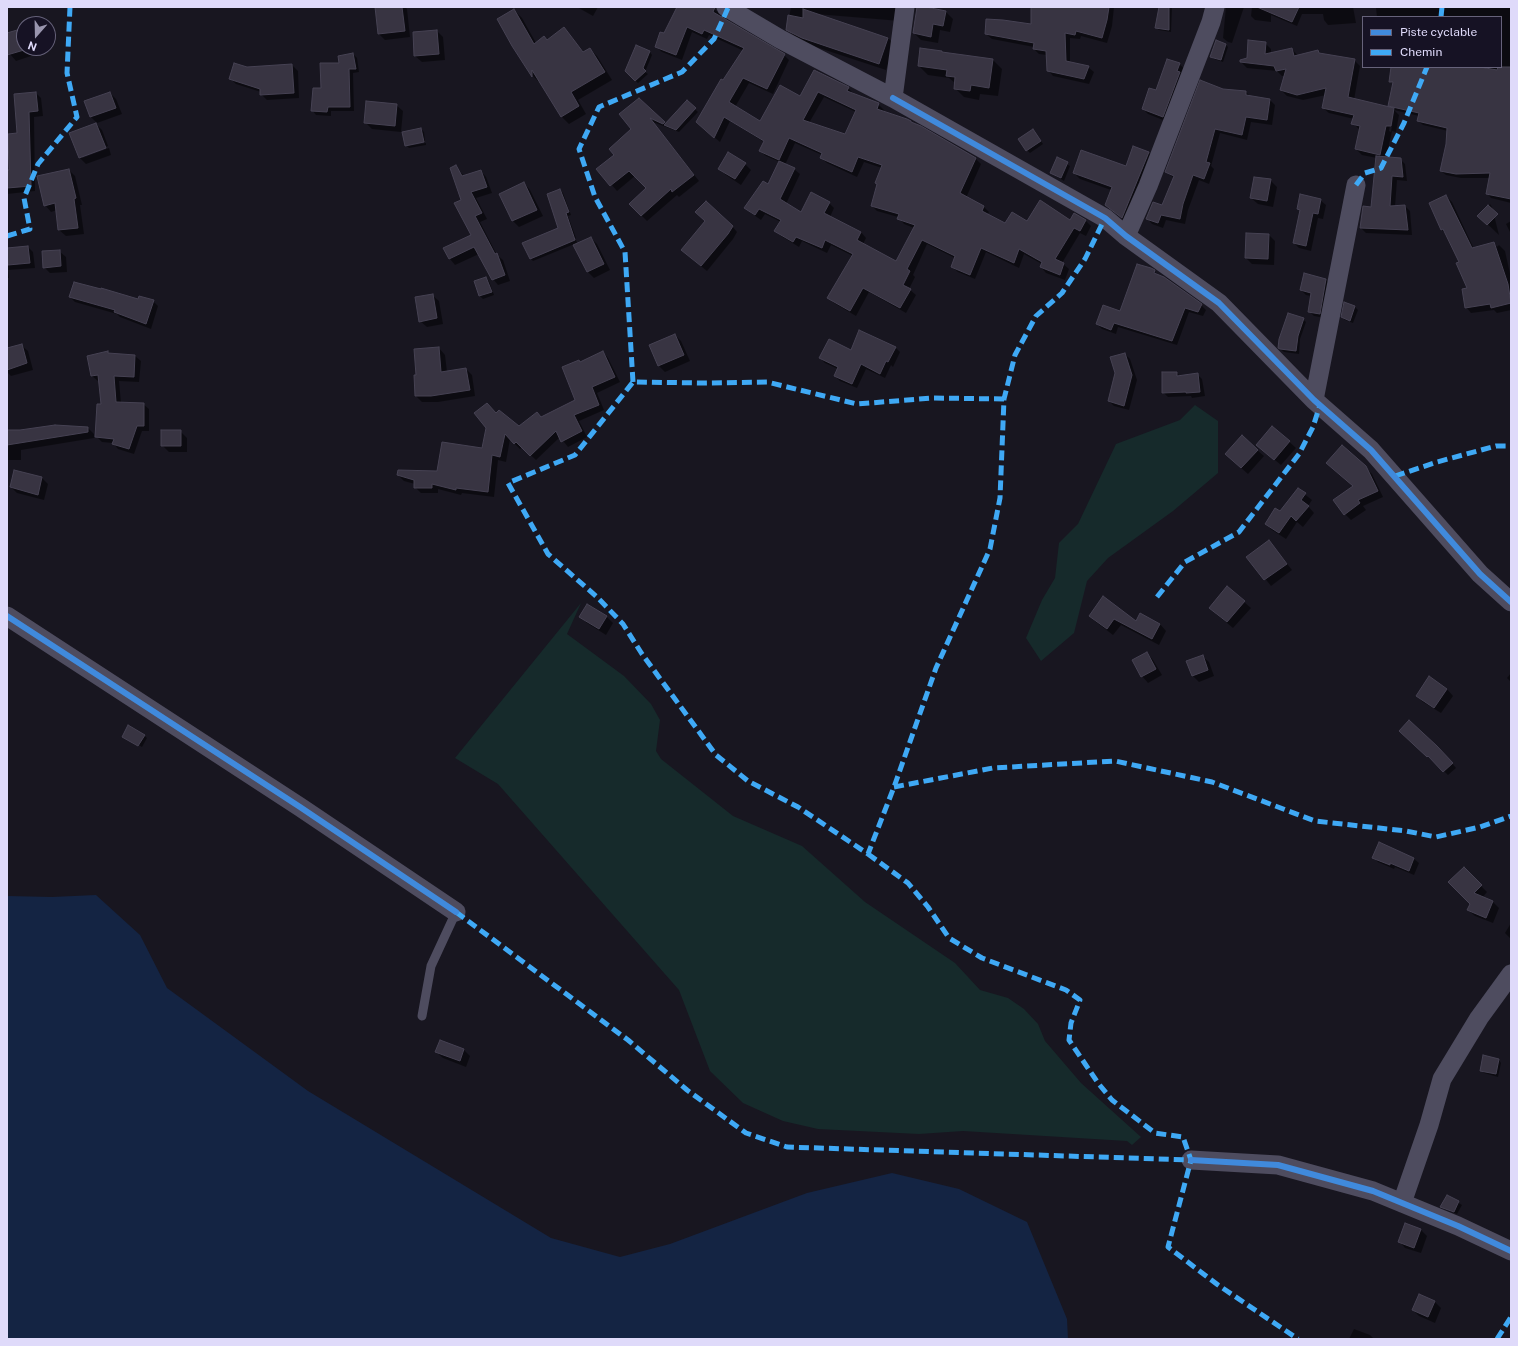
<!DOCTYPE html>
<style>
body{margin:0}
#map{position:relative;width:1518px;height:1346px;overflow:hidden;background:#181620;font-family:"Public Sans",sans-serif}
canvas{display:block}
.frame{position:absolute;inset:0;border:8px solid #dfdafa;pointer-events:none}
.legend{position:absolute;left:1362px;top:16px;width:140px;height:52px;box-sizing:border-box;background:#161224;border:1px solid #66627a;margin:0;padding:5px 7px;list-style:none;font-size:12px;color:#dfdafa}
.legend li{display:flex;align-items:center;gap:8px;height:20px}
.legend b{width:20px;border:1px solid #66627a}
.north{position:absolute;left:16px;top:16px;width:40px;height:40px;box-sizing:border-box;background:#161224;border:1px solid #66627a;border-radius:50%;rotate:200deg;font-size:11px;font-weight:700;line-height:16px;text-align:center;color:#dfdafa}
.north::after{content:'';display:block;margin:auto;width:14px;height:18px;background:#9995ae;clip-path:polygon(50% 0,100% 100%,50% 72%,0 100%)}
</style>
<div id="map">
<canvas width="1518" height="1346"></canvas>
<div class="frame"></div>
<ul class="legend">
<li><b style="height:5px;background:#408adc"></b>Piste cyclable</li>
<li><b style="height:5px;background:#3fa9f5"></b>Chemin</li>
</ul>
<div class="north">N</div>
</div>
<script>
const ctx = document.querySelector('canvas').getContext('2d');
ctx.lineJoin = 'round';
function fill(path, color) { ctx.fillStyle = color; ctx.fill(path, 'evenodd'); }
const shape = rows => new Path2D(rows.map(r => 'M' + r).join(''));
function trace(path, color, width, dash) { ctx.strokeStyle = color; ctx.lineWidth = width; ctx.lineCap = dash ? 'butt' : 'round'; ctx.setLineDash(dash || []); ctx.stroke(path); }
fill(shape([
 [1195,405,1218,421,1218,473,1173,511,1108,558,1087,581,1074,633,1041,661,1026,638,1042,600,1055,578,1059,543,1078,524,1116,444,1180,420],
 [581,603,567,634,624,676,651,704,660,720,656,751,661,759,733,816,802,846,865,902,955,963,980,990,1008,998,1024,1009,1038,1024,1045,1041,1081,1083,1141,1137,1132,1145,1127,1141,963,1131,919,1134,818,1129,783,1121,743,1103,710,1071,679,990,498,784,455,758]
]), '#162a2b');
fill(shape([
 [96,895,140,935,167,988,308,1091,551,1238,620,1257,670,1244,807,1193,892,1173,959,1189,1027,1222,1067,1319,1068,1339,7,1339,7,896,52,897]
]), '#142443');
fill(shape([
 [376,7,405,7,407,9,410,37,385,40,379,34],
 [577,7,598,7,593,16],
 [678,7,712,7,720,14,718,17,784,55,789,60,773,94,749,83,735,107,760,122,801,98,814,71,848,88,854,94,878,104,884,110,883,112,913,124,976,159,981,164,966,198,984,207,989,212,987,215,1006,225,1027,222,1071,221,1074,214,1086,221,1091,226,1086,236,1080,233,1062,263,1069,269,1065,280,1046,273,1041,267,1042,264,1024,254,1019,268,986,252,975,279,958,272,952,267,955,258,927,244,913,275,915,277,909,289,916,295,906,313,869,292,856,316,834,303,829,298,853,256,831,245,827,253,802,241,799,247,781,236,776,231,781,222,765,214,761,220,751,213,745,208,769,185,780,162,766,156,760,151,764,142,730,121,720,142,703,128,723,82,744,51,709,35,707,39,692,32,682,60,662,52,656,47,665,34],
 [824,97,856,112,846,135,809,123],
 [795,143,822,155,821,158,827,163,857,177,864,162,882,168,872,206,877,211,898,217,904,224,914,228,897,263,863,244,866,238,861,232,830,217,834,208,829,203,801,213,786,204,800,174,794,169,785,165],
 [791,7,903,7,900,21,816,14,888,38,895,45,886,70,810,45,794,36,787,29],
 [916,7,934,7,934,9,946,12,953,19,950,32,940,30,938,43,921,40,914,33],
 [1032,7,1114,7,1112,26,1107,43,1081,36,1080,39,1070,38,1070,63,1088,67,1094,72,1089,84,1053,76,1048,70,1047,55,1039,54,1034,49,1034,47,992,39,986,34,1032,25],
 [1160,7,1172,7,1171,32,1159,30,1156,27],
 [1226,7,1244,7,1232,43,1228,42,1223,38],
 [1252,7,1353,7,1356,23,1328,25,1324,20,1323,14,1302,14,1297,26,1271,15,1271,22,1255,20,1251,16],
 [1381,7,1511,7,1511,203,1491,198,1487,193,1490,178,1461,178,1446,175,1441,171,1447,144,1448,131,1423,125,1418,121,1419,116,1394,110,1399,115,1396,132,1392,131,1386,158,1400,159,1405,164,1407,181,1397,180,1395,207,1405,206,1410,211,1412,235,1366,233,1361,228,1372,208,1377,158,1362,155,1356,149,1360,130,1353,123,1354,119,1329,113,1323,108,1326,95,1303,100,1287,96,1281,90,1285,76,1282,76,1277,71,1247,68,1241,62,1247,59,1265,43,1271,49,1271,54,1292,49,1298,56,1318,51,1321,55,1354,60,1360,66,1354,100,1393,109,1389,106,1394,85,1390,81,1392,67,1501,67,1501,17,1377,17,1376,8],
 [1392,112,1394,112,1391,132,1389,131],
 [514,10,522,18,536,43,548,41,564,29,584,52,590,49,597,56,612,80,578,100,586,114,569,124,562,117,540,79,539,82,533,76,513,46],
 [437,31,443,37,445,60,422,62,415,56],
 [24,32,24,48,32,48,34,55,16,61,10,54,7,46,7,34],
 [1226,45,1228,47,1223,62,1214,59,1211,56],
 [942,51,944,53,993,60,1002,69,998,96,980,94,979,100,964,97,955,88,955,83,949,78,928,75,919,66],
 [650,52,652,55,645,72,648,74,638,83,626,71],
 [353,54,357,58,359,72,353,73,354,111,331,111,331,116,316,115,312,110,322,89,340,64],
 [1179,64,1185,69,1168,122,1148,114,1143,109],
 [292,65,298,71,299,98,267,100,261,94,261,92,236,84,231,79,247,68],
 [1223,90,1246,92,1251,97,1270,100,1275,105,1272,125,1251,122,1247,140,1220,133,1211,166,1214,169,1209,184,1199,180,1188,210,1185,224,1166,220,1163,228,1152,224,1147,218,1163,207,1174,178,1166,172],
 [36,93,41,98,43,116,34,117,35,191,7,194,7,171,10,171,18,134],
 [110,93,116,99,122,114,97,123,91,117],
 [639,99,666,125,687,102,698,112,679,132,653,122,699,181,679,197,677,195,647,221,630,204,647,188,635,176,617,191,598,169,615,155,632,129],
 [396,105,403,111,401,132,372,129,366,123],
 [96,124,102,130,108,146,82,156,82,158,109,148,111,155,86,164,80,158,71,133],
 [421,129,424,132,425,141,407,144,407,146,404,132],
 [1035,133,1043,144,1030,153,1027,150],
 [426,143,426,145,409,148,407,146],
 [1133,147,1149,153,1155,159,1128,223,1106,205,1111,190,1080,179,1074,173,1127,167],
 [1057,159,1070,166,1064,181,1051,173],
 [745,164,751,170,741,185,726,175,719,168],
 [456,167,464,176,481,171,486,177,492,193,476,198,487,219,480,222,497,255,503,260,510,281,498,285,493,279,479,254,455,265,450,259,445,249,472,235,462,200],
 [69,170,75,176,82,205,80,205,84,234,66,236,59,230,57,210,51,212,45,205],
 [1270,180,1277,187,1273,207,1258,204,1251,198],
 [524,183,530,190,543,216,519,227,513,221],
 [560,190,563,193,571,215,568,216,576,238,530,258,559,229],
 [1446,196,1452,202,1474,249,1494,243,1497,247,1499,245,1505,251,1511,278,1511,310,1497,313,1494,310,1471,313,1466,307,1469,289,1461,262,1447,235,1442,230,1430,203],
 [1320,200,1326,205,1323,219,1318,218,1311,251,1299,248,1294,243,1301,212,1298,209],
 [1490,204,1492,207,1499,235,1479,216],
 [1511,221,1511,234,1506,224],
 [706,222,732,226,737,232,733,239,707,271,687,255],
 [1269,235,1275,241,1274,265,1252,264,1246,258],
 [591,238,597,244,610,270,594,278,588,272,575,246],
 [576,240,577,243,533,261,531,259],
 [28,247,33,252,35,268,8,270,9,278,7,278,7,249],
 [59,251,66,257,67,272,50,273,44,267],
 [1154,271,1159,276,1201,305,1206,310,1203,316,1189,312,1177,345,1118,327,1116,334,1102,329,1097,324,1120,312],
 [1305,274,1326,280,1331,285,1325,318,1314,316,1309,311,1311,296,1306,295,1301,290],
 [486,278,489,281,494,295,483,299,480,296,475,282],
 [432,295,439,301,443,324,427,327,420,321],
 [70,297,153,301,158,306,151,329,120,317,117,314,75,302],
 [1345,304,1355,307,1358,310,1353,323,1345,320,1342,317],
 [1303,319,1306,322,1300,339,1299,354,1284,352,1279,348],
 [675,335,681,341,690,361,665,372,659,366,650,346],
 [21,345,28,351,33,370,11,376,7,372,7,349],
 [895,347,900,352,893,367,891,365,885,378,866,369,857,388,840,381,835,376,838,369,825,363,820,358,852,351],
 [439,348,445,355,447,372,466,369,472,375,475,396,438,402,422,402,416,396],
 [108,352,109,354,135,356,141,361,139,382,119,381,121,403,143,404,149,409,149,431,142,431,134,454,118,449,113,443,102,442,96,436,102,405,100,381,98,381,92,376],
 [603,352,608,358,620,382,597,393,604,410,579,421,587,437,568,447,560,437,536,460,522,447,520,449,510,439,506,462,498,460,494,497,462,493,461,495,438,489,438,493,421,493,415,487,415,484,404,481,398,475,437,472,483,449,488,428,487,404,497,414,519,427,541,418,576,401,579,361,581,362],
 [1125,354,1130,359,1137,380,1129,410,1114,406,1109,401],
 [1177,373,1181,377,1197,374,1202,379,1205,396,1192,398,1191,396,1168,397,1163,392],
 [1273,427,1296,448,1281,465,1264,451],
 [88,428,94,434,94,438,21,450,21,460,7,460,7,431],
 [180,431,187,438,187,452,169,452,162,445],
 [1257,450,1264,456,1248,474,1232,460],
 [1365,467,1372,474,1383,497,1363,506,1366,510,1351,520,1345,514,1354,486],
 [15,471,42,478,48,484,44,500,17,493,11,487],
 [1298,489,1312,500,1308,506,1314,513,1303,527,1297,522,1286,539,1272,530,1266,524,1280,513],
 [1269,541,1292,570,1271,586,1248,557],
 [1103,598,1136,622,1160,624,1166,631,1159,645,1121,625,1113,635,1096,622,1090,616],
 [1244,602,1251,608,1233,628,1216,614],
 [587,605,607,617,613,623,606,635,587,623,581,617],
 [1147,653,1153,660,1162,675,1148,683,1142,676],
 [1202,656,1209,662,1214,676,1199,682,1193,676],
 [1511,673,1511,682,1507,678],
 [1447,689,1453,696,1441,713,1423,702,1417,696],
 [144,735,147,738,142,747,125,737],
 [1404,736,1442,751,1456,768,1448,775,1433,760,1432,760],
 [1379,843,1414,859,1419,863,1414,875,1395,867,1394,869,1378,862,1373,857],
 [1464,869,1487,892,1482,898,1493,902,1499,908,1493,923,1475,916,1468,910,1471,904],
 [1511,923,1511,939,1505,933],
 [440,1041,464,1050,470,1056,466,1067,443,1058,436,1052],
 [1499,1060,1501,1063,1498,1077,1484,1073,1481,1070],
 [1447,1196,1462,1205,1457,1214,1444,1209,1441,1207],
 [1421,1230,1427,1236,1421,1253,1405,1248,1399,1241],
 [1420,1295,1435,1302,1441,1308,1435,1323,1419,1316,1413,1310],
 [1354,1329,1370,1335,1374,1339,1349,1339]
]), '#0007');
const building = shape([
 [375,7,402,7,405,31,378,34,375,7],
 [677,7,715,7,713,12,785,54,767,89,743,78,729,102,760,121,780,85,800,96,814,70,849,87,847,91,879,103,877,109,907,119,911,121,911,122,921,126,976,158,960,193,984,206,982,211,1005,223,1012,212,1027,221,1040,200,1070,220,1074,213,1086,220,1080,231,1074,228,1055,259,1064,263,1060,275,1040,267,1042,262,1019,249,1014,263,981,248,970,275,951,267,955,256,922,240,907,269,910,271,903,285,911,289,900,308,863,288,850,311,827,298,853,254,825,240,822,248,796,237,793,242,774,231,781,220,759,209,755,215,744,208,763,181,768,184,779,161,795,168,780,199,801,212,811,192,830,202,824,213,861,232,857,240,896,261,915,225,897,219,899,214,871,206,877,184,875,183,882,165,858,157,852,172,820,158,822,153,789,138,779,160,759,151,764,141,724,117,714,138,696,122,721,79,723,80,744,48,704,30,702,34,687,27,676,55,655,47,660,32,664,33,677,7],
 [818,92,856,110,845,134,803,120,818,92],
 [917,7,926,7,946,11,943,26,933,24,931,37,913,33,917,7],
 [1031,7,1109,7,1107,20,1102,38,1076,31,1075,35,1065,33,1066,61,1089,66,1084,79,1047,71,1046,51,1033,49,1034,43,985,34,986,19,1003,20,1031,24,1031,7],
 [1159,7,1169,7,1169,30,1155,28,1159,7],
 [1257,7,1299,7,1292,22,1257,7],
 [514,9,534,44,544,36,547,40,564,27,583,52,590,48,605,72,571,92,579,106,561,117,532,70,532,77,512,46,497,19,514,9],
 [803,9,888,38,879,64,802,38,786,30,788,15,803,18,803,9],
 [24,28,24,50,7,55,7,33,24,28],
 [437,30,439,54,414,56,413,32,437,30],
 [1216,40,1226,44,1221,60,1210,57,1216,40],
 [1248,40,1266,42,1265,54,1292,48,1294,56,1318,50,1319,53,1355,59,1348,97,1394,108,1391,126,1386,126,1380,155,1355,149,1360,126,1351,124,1354,115,1322,108,1326,88,1297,95,1280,90,1286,69,1276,71,1274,66,1240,62,1240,60,1247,58,1248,40],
 [636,45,650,51,643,68,646,71,635,81,625,71,636,45],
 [920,48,942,51,942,52,993,59,989,88,971,85,970,91,954,89,955,77,946,76,947,70,918,66,920,48],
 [353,53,356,69,349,69,350,107,328,107,327,112,311,111,313,88,321,88,320,63,339,63,338,56,353,53],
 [1167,59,1180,63,1177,71,1180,72,1163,117,1142,109,1149,88,1156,90,1167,59],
 [234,63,247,67,292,64,294,93,260,95,260,89,229,79,234,63],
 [1391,67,1480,67,1497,70,1498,67,1511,67,1511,199,1486,194,1490,173,1456,174,1440,171,1446,144,1447,128,1417,121,1419,113,1388,106,1393,82,1389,82,1391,67],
 [1200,80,1223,89,1246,91,1246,95,1270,99,1267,120,1246,117,1242,135,1215,129,1206,162,1210,163,1204,179,1193,175,1183,204,1180,219,1161,215,1158,223,1146,219,1153,202,1162,205,1174,176,1165,172,1200,80],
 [36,92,38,111,29,112,31,186,7,188,7,170,9,170,8,134,17,133,14,94,36,92],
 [110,92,116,108,90,117,84,101,110,92],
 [639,98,665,122,663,124,650,118,694,175,672,192,671,189,641,216,629,204,646,188,629,171,610,186,596,169,614,155,609,149,631,129,619,114,639,98],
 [687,100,696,108,676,130,664,125,687,100],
 [366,101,397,104,395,126,364,123,366,101],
 [96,123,106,148,79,158,69,133,96,123],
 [421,128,424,142,405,146,402,132,421,128],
 [1033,129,1041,141,1026,151,1018,139,1033,129],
 [1133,146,1149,152,1122,218,1105,205,1112,187,1073,173,1081,150,1126,166,1133,146],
 [728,152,746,163,735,179,718,169,728,152],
 [1376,156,1401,158,1403,177,1392,176,1390,206,1405,205,1408,230,1360,228,1363,206,1371,207,1376,156],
 [1057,157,1068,162,1061,178,1050,173,1057,157],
 [456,165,462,176,481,170,487,187,471,192,482,213,475,216,495,254,497,253,505,275,492,280,474,247,449,259,443,248,471,235,454,203,461,200,450,168,456,165],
 [69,169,76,198,74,199,78,228,58,230,55,203,44,206,37,176,69,169],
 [1254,177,1271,179,1267,201,1250,198,1254,177],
 [524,182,537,210,512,221,499,194,524,182],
 [560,189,569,212,566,213,575,240,530,259,522,243,558,228,547,194,560,189],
 [1300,194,1321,199,1318,214,1313,213,1306,246,1293,243,1300,210,1297,209,1300,194],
 [1446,195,1472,248,1494,242,1508,284,1511,303,1491,308,1490,304,1465,308,1462,289,1467,288,1456,263,1459,262,1443,229,1441,230,1429,203,1446,195],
 [706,201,733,226,728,234,701,266,681,250,705,221,695,212,706,201],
 [1488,205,1498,214,1487,225,1477,216,1488,205],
 [1246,233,1269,234,1268,259,1245,258,1246,233],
 [591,237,604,264,587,272,573,245,591,237],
 [28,246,30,263,8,265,7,248,28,246],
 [60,250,61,266,43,268,42,251,60,250],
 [1137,264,1151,268,1155,270,1154,273,1164,277,1202,304,1198,312,1185,308,1172,341,1114,323,1111,330,1096,324,1103,305,1120,311,1137,264],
 [1304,273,1326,279,1320,314,1308,312,1311,293,1300,290,1304,273],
 [486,277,492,292,479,296,474,281,486,277],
 [74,282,101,289,101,288,138,299,139,296,154,300,146,324,114,312,115,310,69,297,74,282],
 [433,294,437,318,419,322,415,297,433,294],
 [1344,302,1355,306,1350,321,1341,317,1344,302],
 [1288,313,1304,318,1298,336,1296,351,1280,349,1278,348,1279,339,1288,313],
 [859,330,896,347,888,362,886,361,880,374,861,364,852,384,834,376,838,367,819,358,829,339,851,350,859,330],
 [675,334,684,355,658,366,649,345,675,334],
 [22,344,27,363,7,370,7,348,22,344],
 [439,347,441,372,466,368,470,390,431,396,415,396,414,375,416,375,414,349,439,347],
 [108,351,108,353,135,355,134,377,114,376,116,402,144,403,144,426,137,426,129,449,112,444,114,439,95,437,97,404,101,404,98,375,91,376,87,356,108,351],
 [603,351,615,377,592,387,599,405,574,415,582,431,561,442,556,431,530,456,516,442,514,444,505,434,500,457,492,455,488,492,456,488,456,490,432,484,432,488,414,488,414,480,397,475,398,470,437,471,442,442,482,448,486,428,474,413,487,403,496,413,499,410,519,426,537,412,541,417,575,400,562,367,579,360,580,362,603,351],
 [1125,353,1132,375,1124,406,1108,401,1115,373,1110,357,1125,353],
 [1162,372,1177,372,1177,376,1198,373,1200,392,1186,393,1186,392,1162,393,1162,372],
 [55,425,88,427,88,432,7,445,7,430,20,430,55,425],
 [1272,426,1290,441,1274,460,1256,445,1272,426],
 [161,430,181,430,181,446,161,446,161,430],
 [1242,435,1258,450,1241,468,1225,454,1242,435],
 [1342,445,1366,466,1378,491,1358,500,1360,503,1344,515,1333,500,1353,486,1326,463,1342,445],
 [14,470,42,477,38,495,10,487,14,470],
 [1298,488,1306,493,1301,500,1309,506,1296,521,1291,516,1279,533,1265,524,1275,508,1280,511,1298,488],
 [1269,540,1287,564,1264,580,1246,557,1269,540],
 [1227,586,1245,601,1227,622,1209,608,1227,586],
 [1103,596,1136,621,1140,613,1160,624,1152,639,1114,619,1107,629,1089,616,1103,596],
 [587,604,607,616,599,629,579,617,587,604],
 [1147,652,1156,669,1141,677,1132,660,1147,652],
 [1203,655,1208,670,1192,676,1186,661,1203,655],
 [1429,676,1447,689,1434,708,1416,696,1429,676],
 [1409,720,1437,746,1453,763,1443,772,1428,756,1427,757,1399,731,1409,720],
 [128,725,145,735,138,746,122,737,128,725],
 [1379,842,1414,858,1409,871,1390,863,1390,865,1372,858,1379,842],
 [1464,867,1482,885,1474,893,1493,901,1486,918,1467,910,1470,904,1448,882,1464,867],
 [440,1040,464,1049,460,1061,435,1052,440,1040],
 [1483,1055,1499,1059,1496,1074,1480,1071,1483,1055],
 [1447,1195,1459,1201,1454,1212,1440,1207,1447,1195],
 [1405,1223,1421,1229,1414,1248,1398,1242,1405,1223],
 [1419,1294,1435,1301,1428,1317,1412,1310,1419,1294]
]);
fill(building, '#383442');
trace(building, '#464253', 1);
trace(shape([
 [422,1016,431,966,456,912]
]), '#4e4c5f', 9);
trace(shape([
 [726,7,780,39,893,98,905,7],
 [893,98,1105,218,1126,236,1219,303,1314,400,1371,450,1480,574,1511,602],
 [1126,236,1148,186,1211,22,1215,7],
 [1314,400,1356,185],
 [7,616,300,807,456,912],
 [1191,1160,1278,1165,1373,1191,1458,1226,1511,1251],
 [1402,1203,1429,1125,1442,1079,1479,1018,1511,974]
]), '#4e4c5f', 19);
trace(shape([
 [1441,17,1442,7],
 [1356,185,1365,173,1381,168,1404,123,1427,67],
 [7,236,30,229,24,198,38,164,77,117,67,73,70,7],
 [633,382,625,252,595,197,579,149,599,107,682,72,714,39,728,8],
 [1004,399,933,398,857,404,767,382,706,383,633,382,575,455,508,483,548,554,597,597,623,624,642,654,716,755,748,781,798,807,868,854,894,787,936,668,990,549,1000,498,1004,399,1015,355,1036,316,1062,293,1085,259,1105,218],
 [1395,476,1437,462,1496,446,1511,446],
 [1157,597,1185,562,1239,532,1299,454,1313,427,1320,405],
 [894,787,993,768,1115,761,1212,782,1315,821,1406,831,1436,837,1480,827,1511,816],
 [868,854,908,883,928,907,949,938,982,958,1066,990,1080,1000,1071,1023,1069,1040,1098,1083,1112,1100,1155,1133,1183,1137,1191,1160,1168,1247,1218,1285,1298,1339],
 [456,912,628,1040,687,1090,746,1133,787,1147,1191,1160],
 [1497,1339,1511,1317]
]), '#3fa9f5', 5, [10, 5]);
trace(shape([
 [893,98,1105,218,1126,236,1219,303,1314,400,1371,450,1480,574,1511,602],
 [7,616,300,807,456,912],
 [1191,1160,1278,1165,1373,1191,1458,1226,1511,1251]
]), '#408adc', 6);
</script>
